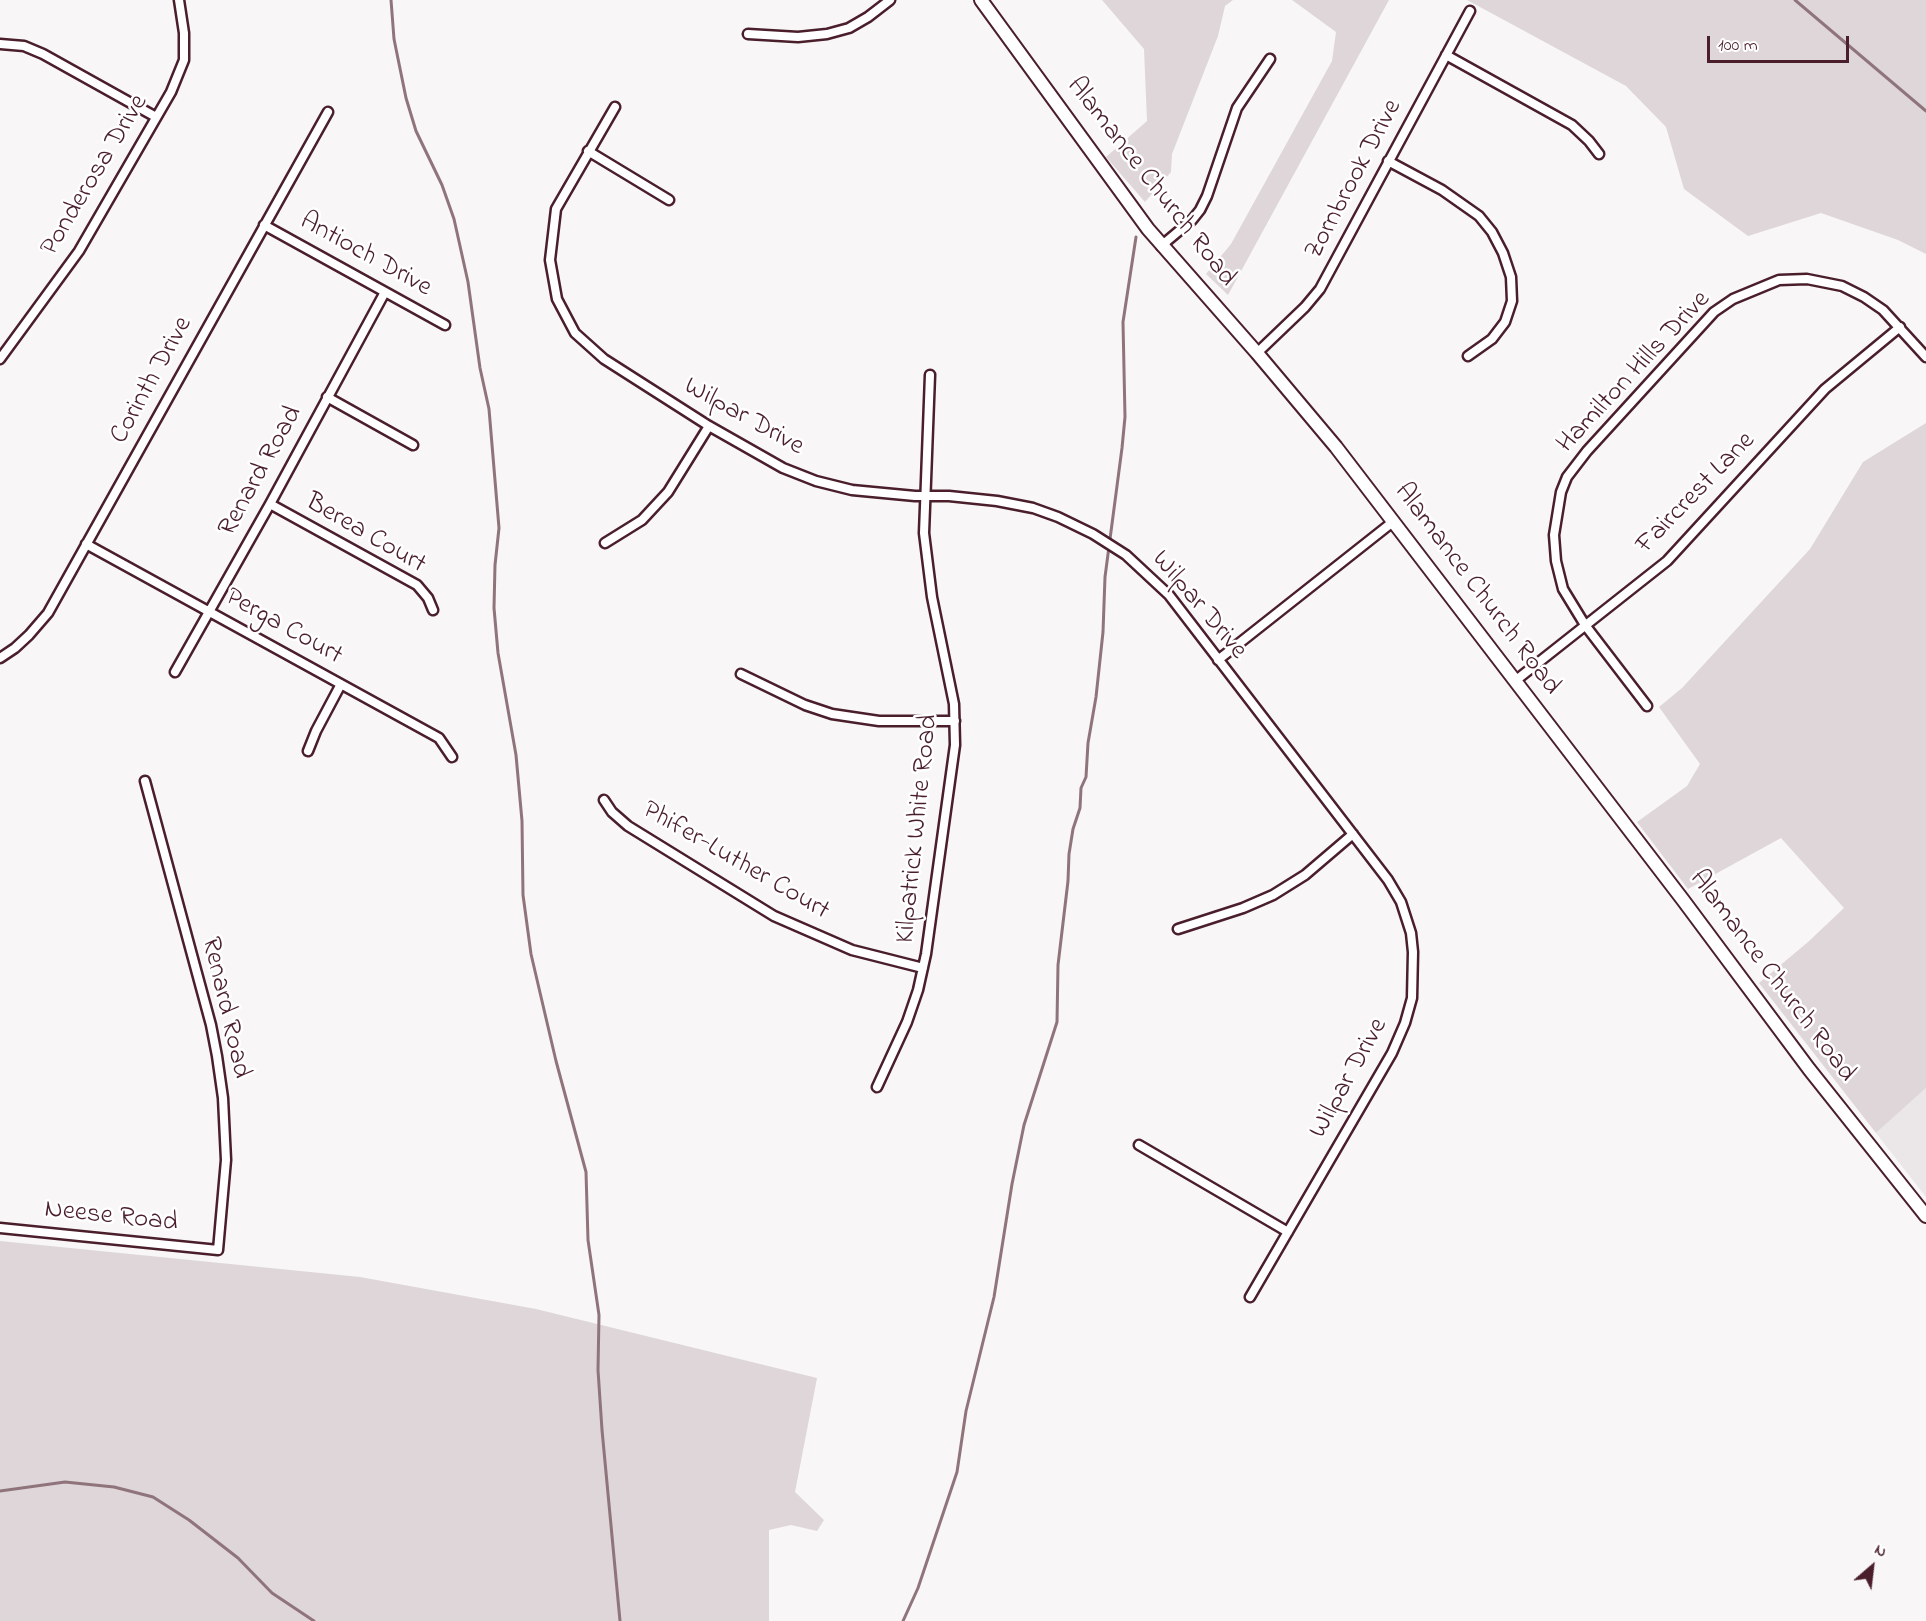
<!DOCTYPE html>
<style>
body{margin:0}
#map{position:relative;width:1926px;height:1621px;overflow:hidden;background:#f8f6f7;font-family:"Indie Flower",sans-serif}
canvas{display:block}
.north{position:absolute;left:1842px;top:1537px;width:60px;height:60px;-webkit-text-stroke:4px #fff;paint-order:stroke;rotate:28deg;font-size:16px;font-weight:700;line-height:24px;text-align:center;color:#4a1f2b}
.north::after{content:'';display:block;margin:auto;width:21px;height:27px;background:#4a1f2b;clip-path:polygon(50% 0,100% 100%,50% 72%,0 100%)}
.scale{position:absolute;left:1707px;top:36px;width:142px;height:27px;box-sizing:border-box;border:3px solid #4a1f2b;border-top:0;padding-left:8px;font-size:18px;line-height:21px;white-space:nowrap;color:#4a1f2b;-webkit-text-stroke:4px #fff;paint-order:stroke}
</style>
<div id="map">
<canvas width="1926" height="1621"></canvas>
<div class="north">N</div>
<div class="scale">100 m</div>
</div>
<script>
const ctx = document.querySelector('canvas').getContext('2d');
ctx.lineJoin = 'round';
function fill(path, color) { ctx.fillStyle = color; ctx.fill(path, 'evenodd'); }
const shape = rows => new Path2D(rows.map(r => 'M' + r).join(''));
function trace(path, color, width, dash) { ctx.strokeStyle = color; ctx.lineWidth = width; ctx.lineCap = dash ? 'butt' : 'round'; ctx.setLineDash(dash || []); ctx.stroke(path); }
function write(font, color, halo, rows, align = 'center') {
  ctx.font = font + ' "Indie Flower",sans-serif'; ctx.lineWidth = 5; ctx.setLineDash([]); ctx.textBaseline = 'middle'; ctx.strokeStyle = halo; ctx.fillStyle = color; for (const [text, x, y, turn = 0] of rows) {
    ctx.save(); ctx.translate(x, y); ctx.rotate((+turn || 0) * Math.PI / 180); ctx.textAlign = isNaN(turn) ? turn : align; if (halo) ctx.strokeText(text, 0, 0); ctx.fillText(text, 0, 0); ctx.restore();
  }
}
fill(shape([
 [1926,1088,1926,1197,1876,1133]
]), '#ebe6e8');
fill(shape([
 [1102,0,1233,0,1225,6,1218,36,1172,154,1171,172,1145,202,1106,157,1147,121,1144,49],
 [1292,0,1389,0,1228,295,1206,274,1231,244,1332,61,1336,32],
 [1467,0,1926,0,1926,254,1898,240,1821,213,1748,236,1684,189,1666,127,1626,86],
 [1926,423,1926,1088,1876,1133,1759,983,1808,942,1844,908,1781,838,1688,889,1637,822,1687,786,1700,764,1659,707,1682,688,1810,549,1863,462],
 [0,1241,360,1277,536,1309,817,1378,795,1492,824,1520,817,1531,791,1525,769,1530,769,1621,0,1621]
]), '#ded6d9');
trace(shape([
 [391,0,394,39,406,98,416,131,442,185,454,219,468,282,480,368,489,409,499,528,495,565,494,608,498,653,516,755,522,821,523,895,531,954,556,1061,586,1172,588,1240,599,1315,598,1370,602,1430,620,1621],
 [1795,0,1926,111],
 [0,1491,65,1482,114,1487,153,1497,189,1520,238,1558,272,1593,314,1621],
 [903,1621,918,1588,957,1472,966,1411,994,1297,1012,1184,1024,1125,1057,1022,1058,965,1068,881,1069,854,1073,829,1080,808,1081,788,1086,777,1088,743,1096,697,1103,632,1105,577,1122,448,1125,417,1123,322,1136,237]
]), '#8f747b', 3);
const minor = shape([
 [748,34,798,37,827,34,849,28,868,17,890,0],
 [0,44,24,46,43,54,156,117],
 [1446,55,1572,125,1589,141,1599,154],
 [615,107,556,209,550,260,557,299,575,333,604,359,709,426,783,468,816,481,852,490,915,496,949,496,997,501,1033,508,1058,517,1093,534,1126,555,1169,595,1388,880,1401,902,1411,933,1413,952,1412,998,1405,1023,1392,1053,1250,1297],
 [588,151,669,200],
 [1388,161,1442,190,1479,216,1492,232,1503,253,1511,277,1512,301,1505,322,1492,339,1468,356],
 [264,225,445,325],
 [1161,246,1192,220,1200,210,1207,196,1237,108,1270,59],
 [1257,353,1305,307,1320,289,1470,11],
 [0,359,79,251,171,92,184,60,184,33,179,0],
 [327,397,413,445],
 [270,504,417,585,428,598,433,610],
 [605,543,642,520,668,492,709,426],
 [86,544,439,738,452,757],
 [0,658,15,648,29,635,48,613,328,112],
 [1218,660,1394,521],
 [175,672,270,504,385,292],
 [741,674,805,705,832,714,879,721,955,721],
 [1515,681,1667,561,1825,389,1900,327],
 [1647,706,1585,625,1563,589,1556,561,1554,535,1561,492,1567,477,1587,451,1714,312,1733,299,1779,280,1807,279,1842,286,1864,297,1883,310,1926,357],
 [308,751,316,731,341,684],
 [604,800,612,812,628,826,774,916,852,950,923,968],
 [1178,929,1243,908,1273,895,1305,875,1353,834],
 [877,1087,907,1022,918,990,926,954,955,745,954,704,932,597,924,533,930,375],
 [1139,1145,1288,1232],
 [0,1228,218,1250,226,1160,223,1098,217,1056,211,1025,145,781]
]);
const secondary = shape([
 [981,0,1148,229,1257,353,1336,447,1683,900,1809,1069,1926,1216]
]);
trace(minor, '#4a1f2b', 13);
trace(secondary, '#4a1f2b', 16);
trace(minor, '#fff', 8);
trace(secondary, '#fff', 12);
write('27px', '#4a1f2b', '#fff', [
 ["Ponderosa Drive",96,176,-59],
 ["Zornbrook Drive",1355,180,-62],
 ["Alamance Church Road",1150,183,52],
 ["Antioch Drive",365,256,29],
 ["Hamilton Hills Drive",1635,373,-47],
 ["Corinth Drive",153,381,-61],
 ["Wilpar Drive",743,418,29],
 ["Renard Road",262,472,-61],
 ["Faircrest Lane",1697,494,-46],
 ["Berea Court",365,535,30],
 ["Alamance Church Road",1476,590,53],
 ["Wilpar Drive",1198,606,50],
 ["Perga Court",283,628,29],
 ["Kilpatrick White Road",919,829,-84],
 ["Phifer-Luther Court",735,862,30],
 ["Alamance Church Road",1771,977,53],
 ["Renard Road",224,1008,77],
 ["Wilpar Drive",1350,1079,-61],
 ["Neese Road",111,1218,6]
]);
</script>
